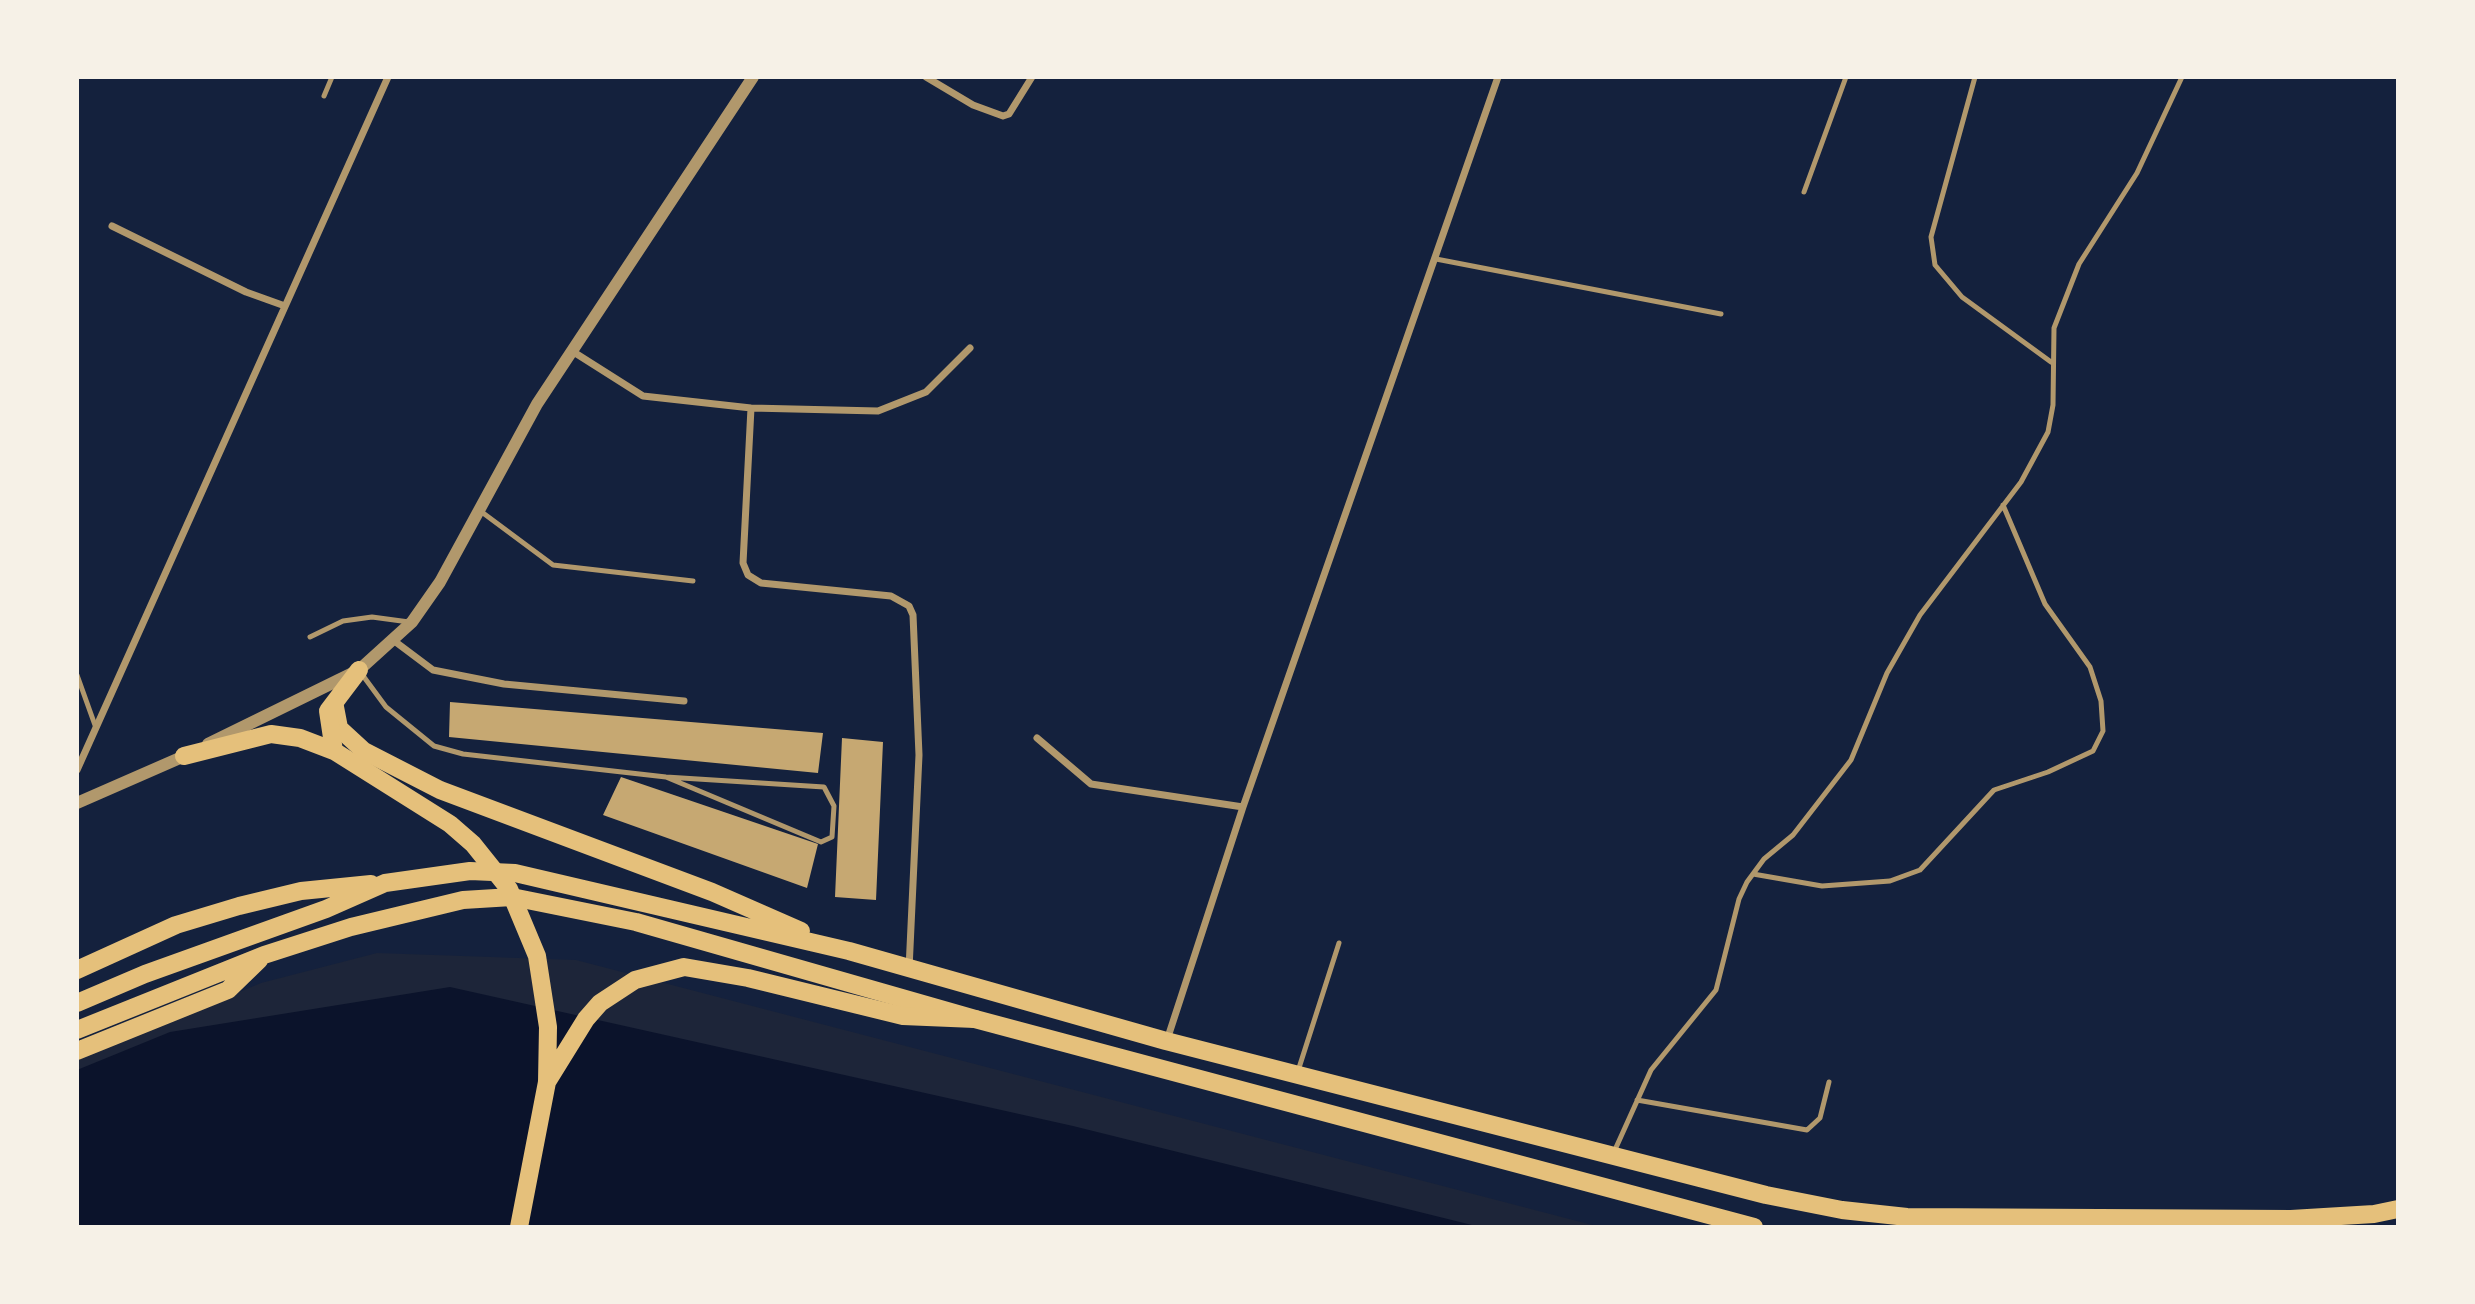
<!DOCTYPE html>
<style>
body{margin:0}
#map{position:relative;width:2475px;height:1304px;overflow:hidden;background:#14213d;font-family:Commissioner,sans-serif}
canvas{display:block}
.frame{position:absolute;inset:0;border:79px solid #f6f1e7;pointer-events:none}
</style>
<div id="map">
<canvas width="2475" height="1304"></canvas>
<div class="frame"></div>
</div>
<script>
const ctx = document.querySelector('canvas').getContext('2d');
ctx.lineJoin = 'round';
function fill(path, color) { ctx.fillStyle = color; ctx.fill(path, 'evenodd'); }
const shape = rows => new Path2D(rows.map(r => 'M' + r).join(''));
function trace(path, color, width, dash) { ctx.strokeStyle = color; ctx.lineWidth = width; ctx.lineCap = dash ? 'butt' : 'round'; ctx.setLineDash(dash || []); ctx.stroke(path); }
fill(shape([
 [377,953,576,960,1600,1227,77,1227,77,1060,261,983]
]), '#1d2539');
fill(shape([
 [450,987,1073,1126,1480,1227,77,1227,77,1070,170,1032]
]), '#0b132b');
fill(shape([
 [450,702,823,733,818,773,449,737],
 [842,738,883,742,876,900,835,897],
 [621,777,818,844,807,888,603,815]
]), '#c6a872');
trace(shape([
 [1975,77,1931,237,1935,265,1962,297,2051,362],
 [324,96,332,77],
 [1804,192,1846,77],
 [1436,259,1721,314],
 [479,510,553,565,693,581],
 [310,637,343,621,372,617,409,622],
 [361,673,386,707,434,746,463,754,666,777,824,787,834,806,832,837,821,842,666,777],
 [77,675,96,728],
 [1753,874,1822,886,1890,881,1920,870,1994,790,2048,772,2093,751,2103,731,2101,701,2090,667,2045,604,2003,505],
 [1298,1071,1339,943],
 [1637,1100,1807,1130,1820,1118,1829,1082],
 [1614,1152,1651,1070,1716,990,1739,899,1747,882,1764,859,1793,835,1851,760,1887,673,1920,615,2021,482,2048,432,2053,405,2054,328,2079,264,2137,173,2182,77]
]), '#b1986c', 5);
trace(shape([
 [926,77,973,105,1003,116,1009,114,1032,77],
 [112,226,246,292,285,306],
 [572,351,643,396,751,408,878,411,926,392,970,348],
 [751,408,743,563,748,575,761,583,891,596,909,606,913,615,919,755,909,969],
 [393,640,433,670,504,684,684,701],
 [1037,738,1091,784,1243,807],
 [77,770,388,77],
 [1167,1040,1243,807,1498,77]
]), '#b1986c', 7);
trace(shape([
 [208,744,359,670,412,622,440,582,537,404,753,77],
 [77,803,189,754]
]), '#b1986c', 12);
trace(shape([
 [335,707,339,728,364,751,440,790,712,892,801,931],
 [77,970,176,925,239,906,301,891,371,884],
 [77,1003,145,974,326,909,385,883,470,871,515,873,849,951,1166,1041,1766,1195,1842,1210,1907,1217,2291,1219,2374,1214,2398,1209],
 [77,1030,264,955,351,927,463,900,512,897,636,922,975,1019,1754,1227],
 [77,1051,228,990,259,960]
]), '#e5c07b', 18);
trace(shape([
 [334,751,328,711,359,670],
 [184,756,271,734,300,738,334,751,450,824,473,844,509,889,537,956,548,1027,547,1082,519,1227],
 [547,1082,586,1019,600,1003,635,980,684,967,748,978,903,1016,975,1019]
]), '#e5c07b', 18);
</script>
